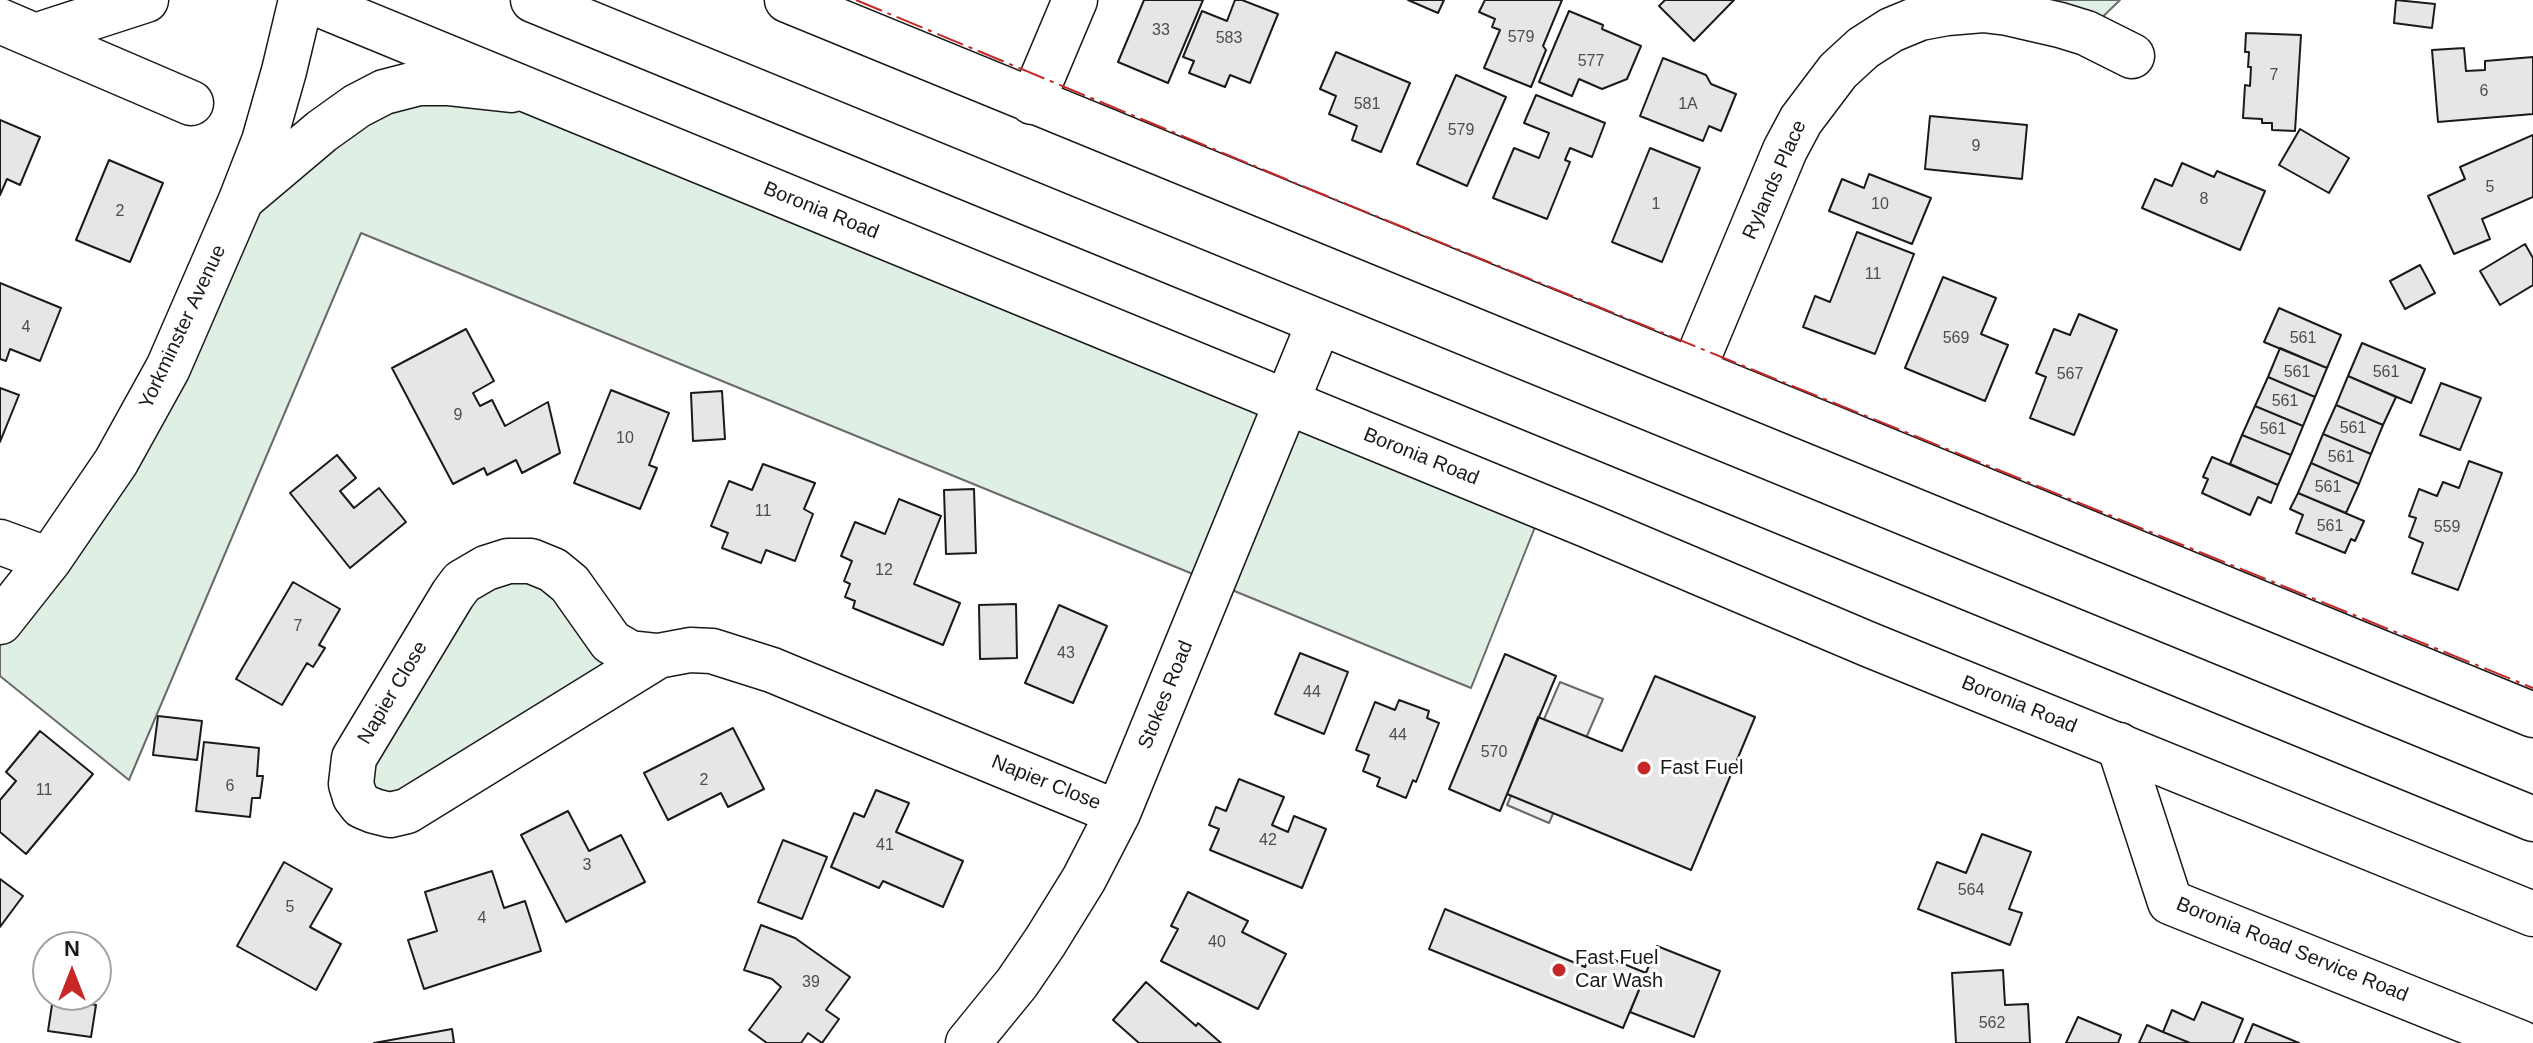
<!DOCTYPE html>
<style>
body{margin:0}
#map{position:relative;width:2533px;height:1043px;overflow:hidden;background:#fff;font-family:Helvetica,sans-serif}
canvas{display:block}
.north{position:absolute;left:32px;top:931px;width:80px;height:80px;box-sizing:border-box;background:#fff;border:2px solid #a3a3a3;border-radius:50%;rotate:0deg;font-size:22px;font-weight:700;line-height:32px;text-align:center;color:#1a1a1a}
.north::after{content:'';display:block;margin:auto;width:28px;height:36px;background:#c62828;clip-path:polygon(50% 0,100% 100%,50% 72%,0 100%)}
</style>
<div id="map">
<canvas width="2533" height="1043"></canvas>
<div class="north">N</div>
</div>
<script>
const ctx = document.querySelector('canvas').getContext('2d');
ctx.lineJoin = 'round';
function fill(path, color) { ctx.fillStyle = color; ctx.fill(path, 'evenodd'); }
const shape = rows => new Path2D(rows.map(r => 'M' + r).join(''));
function trace(path, color, width, dash) { ctx.strokeStyle = color; ctx.lineWidth = width; ctx.lineCap = dash ? 'butt' : 'round'; ctx.setLineDash(dash || []); ctx.stroke(path); }
function write(font, color, halo, rows, align = 'center') {
  ctx.font = font + ' Helvetica,sans-serif'; ctx.lineWidth = 6; ctx.setLineDash([]); ctx.textBaseline = 'middle'; ctx.strokeStyle = halo; ctx.fillStyle = color; for (const [text, x, y, turn = 0] of rows) {
    ctx.save(); ctx.translate(x, y); ctx.rotate((+turn || 0) * Math.PI / 180); ctx.textAlign = isNaN(turn) ? turn : align; if (halo) ctx.strokeText(text, 0, 0); ctx.fillText(text, 0, 0); ctx.restore();
  }
}
const green = shape([
 [2012,0,2120,0,2086,33,2012,0],
 [530,92,1543,507,1471,688,361,233,129,780,0,676,0,622,241,200,357,106,530,92],
 [508,561,630,653,420,803,355,797,453,594,508,561]
]);
fill(green, '#e0efe3');
trace(green, '#6a6a6a', 2);
const parking = shape([
 [1560,682,1603,699,1549,823,1507,805,1560,682]
]);
fill(parking, '#ededed');
trace(parking, '#6a6a6a', 2);
const building = shape([
 [1144,0,1203,0,1168,83,1118,62,1144,0],
 [1235,0,1242,0,1278,14,1250,83,1230,75,1225,87,1189,73,1194,61,1183,57,1202,11,1227,21,1235,0],
 [1408,0,1444,0,1438,13,1408,0],
 [1485,0,1562,0,1543,46,1546,50,1531,87,1484,68,1500,30,1492,27,1495,19,1479,12,1485,0],
 [1665,0,1734,0,1694,41,1659,6,1665,0],
 [2396,0,2435,4,2432,28,2394,23,2396,0],
 [1569,11,1603,25,1602,29,1641,46,1627,79,1602,89,1579,79,1572,96,1539,82,1569,11],
 [2246,33,2301,35,2295,131,2272,130,2272,123,2262,123,2262,119,2243,118,2245,85,2250,86,2251,67,2248,67,2249,52,2245,52,2246,33],
 [2464,48,2466,71,2485,70,2485,61,2533,57,2533,114,2438,122,2432,50,2464,48],
 [1336,52,1410,83,1381,152,1352,140,1357,126,1329,114,1336,96,1320,89,1336,52],
 [1663,58,1706,75,1711,84,1736,94,1721,131,1709,126,1703,141,1640,116,1663,58],
 [1456,75,1506,97,1467,186,1417,164,1456,75],
 [1536,95,1605,123,1592,157,1570,148,1565,160,1570,162,1547,219,1493,198,1514,148,1539,158,1549,133,1524,123,1536,95],
 [1930,116,2027,125,2022,179,1925,169,1930,116],
 [0,120,40,137,20,185,7,179,0,195,0,120],
 [2300,129,2349,158,2329,193,2279,165,2300,129],
 [2533,135,2533,197,2482,219,2490,239,2454,254,2428,196,2465,179,2460,167,2533,135],
 [1650,148,1700,168,1662,262,1612,242,1650,148],
 [109,160,163,183,130,262,76,240,109,160],
 [2182,163,2214,177,2217,171,2265,191,2240,250,2142,208,2155,179,2172,186,2182,163],
 [1869,174,1931,198,1912,244,1829,211,1842,179,1864,188,1869,174],
 [1857,232,1914,254,1875,354,1803,327,1815,296,1830,302,1857,232],
 [2525,244,2533,258,2533,285,2500,305,2480,271,2525,244],
 [2420,265,2435,293,2405,309,2390,281,2420,265],
 [1943,277,1996,298,1981,334,2008,345,1985,401,1905,368,1943,277],
 [0,283,61,308,40,361,10,349,6,361,0,359,0,283],
 [2279,308,2341,335,2327,368,2264,342,2279,308],
 [2079,314,2117,330,2074,435,2030,418,2046,377,2036,373,2054,329,2070,335,2079,314],
 [466,329,494,381,473,393,480,406,492,400,505,426,548,402,560,453,522,473,516,460,487,475,484,468,453,484,392,368,466,329],
 [2362,343,2425,369,2411,403,2348,376,2362,343],
 [2280,348,2327,368,2315,397,2268,377,2280,348],
 [2348,376,2396,397,2383,425,2336,405,2348,376],
 [2268,377,2315,397,2303,426,2255,406,2268,377],
 [2441,383,2481,398,2460,450,2420,435,2441,383],
 [0,388,19,395,0,442,0,388],
 [611,390,669,413,649,465,657,468,640,509,574,483,611,390],
 [722,391,725,439,693,441,691,393,722,391],
 [2336,405,2383,425,2371,454,2323,434,2336,405],
 [2255,406,2303,426,2291,455,2242,435,2255,406],
 [2323,434,2371,454,2359,484,2311,463,2323,434],
 [2242,435,2291,455,2278,485,2230,464,2242,435],
 [337,455,356,478,340,491,354,508,379,488,406,522,350,568,290,493,337,455],
 [2212,457,2278,485,2271,503,2258,497,2250,515,2202,493,2208,479,2203,477,2212,457],
 [2469,461,2502,473,2458,590,2412,573,2423,543,2409,537,2416,518,2409,516,2419,489,2437,496,2443,482,2459,488,2469,461],
 [2311,463,2359,484,2346,513,2298,493,2311,463],
 [763,464,815,483,804,509,813,514,795,561,766,550,761,563,722,548,728,533,711,526,729,481,752,490,763,464],
 [974,489,976,553,946,554,944,490,974,489],
 [2298,493,2364,521,2355,541,2351,539,2345,553,2296,533,2303,515,2290,509,2298,493],
 [899,499,941,516,914,584,960,603,943,645,853,608,855,601,845,597,850,584,844,581,852,561,841,556,855,522,885,534,899,499],
 [293,582,340,609,319,645,325,648,313,667,307,663,282,705,236,679,293,582],
 [1016,604,1017,658,980,659,979,605,1016,604],
 [1059,605,1107,626,1073,703,1025,683,1059,605],
 [1300,653,1348,672,1324,734,1275,714,1300,653],
 [1505,654,1556,676,1500,811,1449,789,1505,654],
 [1655,676,1755,717,1691,870,1507,794,1538,717,1622,751,1655,676],
 [1399,700,1429,711,1427,718,1439,723,1416,782,1413,780,1406,798,1377,786,1380,778,1363,771,1369,755,1356,750,1375,702,1395,710,1399,700],
 [158,716,202,721,197,760,153,755,158,716],
 [733,728,764,789,728,807,721,793,668,820,644,773,733,728],
 [40,731,93,774,26,854,0,832,0,800,16,781,6,772,40,731],
 [204,742,259,748,257,776,263,776,260,798,252,798,250,817,196,811,204,742],
 [1239,779,1284,797,1272,825,1288,832,1294,816,1326,829,1302,888,1210,850,1219,829,1209,825,1216,807,1226,811,1239,779],
 [876,790,909,803,896,832,963,861,943,907,883,881,879,888,831,867,854,813,864,817,876,790],
 [568,811,589,851,621,835,645,882,566,922,521,835,568,811],
 [1982,834,2031,852,2009,909,2022,913,2010,945,1918,909,1937,862,1966,873,1982,834],
 [783,840,827,857,802,919,758,902,783,840],
 [284,862,332,889,310,927,341,944,316,990,237,946,284,862],
 [492,871,504,908,525,901,541,951,424,989,408,940,437,931,425,892,492,871],
 [0,879,23,896,0,927,0,879],
 [1188,892,1248,921,1242,932,1286,954,1258,1009,1161,961,1178,929,1171,926,1188,892],
 [1445,909,1585,967,1592,951,1646,973,1623,1028,1429,949,1445,909],
 [761,925,795,938,850,977,826,1010,839,1019,822,1043,808,1033,801,1043,767,1043,749,1030,781,987,772,979,744,970,761,925],
 [1657,946,1720,971,1694,1037,1630,1012,1657,946],
 [2003,970,2005,1005,2028,1004,2030,1043,1956,1043,1952,973,2003,970],
 [1146,982,1196,1026,1198,1023,1221,1043,1139,1043,1113,1020,1146,982],
 [53,998,96,1005,91,1037,48,1031,53,998],
 [2202,1002,2243,1019,2233,1043,2190,1043,2163,1032,2172,1010,2194,1020,2202,1002],
 [2078,1017,2121,1035,2118,1043,2066,1043,2078,1017],
 [2253,1024,2299,1043,2245,1043,2253,1024],
 [2147,1025,2163,1032,2190,1043,2139,1043,2147,1025],
 [452,1029,454,1043,374,1043,452,1029]
]);
fill(building, '#e6e6e6');
trace(building, '#1a1a1a', 2);
const minor = shape([
 [787,0,2533,715],
 [0,21,191,103],
 [35,36,146,0],
 [1032,102,1075,0],
 [245,196,322,131,357,106,384,92,419,83,447,83,511,90],
 [1693,370,1785,150,1801,120,1838,71,1863,48,1891,30,1920,18,1947,13,1983,10,2008,13,2060,25,2086,33,2132,56],
 [0,542,49,560],
 [0,622,49,560,116,462,168,368,241,200,264,141,284,71,301,0],
 [658,656,630,653,611,642,570,584,553,570,531,561,508,561,486,568,462,582,453,594,354,758,351,784,355,797,362,806,374,811,390,815,407,811,658,656,690,650,712,651,772,670,1118,813],
 [2119,745,2170,902,2521,1043],
 [968,1043,1017,983,1045,942,1084,879,1118,813,1319,323]
]);
const major = shape([
 [308,0,1589,526,1870,645,2533,914],
 [533,0,2533,819]
]);
trace(minor, '#1a1a1a', 47);
trace(major, '#1a1a1a', 47);
trace(minor, '#fff', 44);
trace(major, '#fff', 44);
trace(shape([
 [856,0,1312,190,2533,688]
]), '#c62828', 2, [28, 6, 4, 6]);
for (const [x, y, r, color] of [
 [1644,768,8,"#c62828"],
 [1559,970,8,"#c62828"]
]) { const dot = new Path2D(); dot.arc(x, y, r, 0, 2 * Math.PI); ctx.fillStyle = color; ctx.fill(dot); trace(dot, '#fff', 3); }
write('16px', '#4d4d4d', null, [
 ["33",1161,31],
 ["579",1521,38],
 ["583",1229,39],
 ["577",1591,62],
 ["7",2274,76],
 ["6",2484,92],
 ["581",1367,105],
 ["1A",1688,105],
 ["579",1461,131],
 ["9",1976,147],
 ["5",2490,188],
 ["8",2204,200],
 ["1",1656,205],
 ["10",1880,205],
 ["2",120,212],
 ["11",1873,275],
 ["4",26,328],
 ["569",1956,339],
 ["561",2303,339],
 ["561",2297,373],
 ["561",2386,373],
 ["567",2070,375],
 ["561",2285,402],
 ["9",458,416],
 ["561",2353,429],
 ["561",2273,430],
 ["10",625,439],
 ["561",2341,458],
 ["561",2328,488],
 ["11",763,512],
 ["561",2330,527],
 ["559",2447,528],
 ["12",884,571],
 ["7",298,627],
 ["43",1066,654],
 ["44",1312,693],
 ["44",1398,736],
 ["570",1494,753],
 ["2",704,781],
 ["6",230,787],
 ["11",44,791],
 ["42",1268,841],
 ["41",885,846],
 ["3",587,866],
 ["564",1971,891],
 ["5",290,908],
 ["4",482,919],
 ["40",1217,943],
 ["39",811,983],
 ["562",1992,1024]
]);
write('20px', '#1a1a1a', '#fff', [
 ["Rylands Place",1775,180,-66],
 ["Boronia Road",821,211,22],
 ["Yorkminster Avenue",183,327,-65],
 ["Boronia Road",1421,457,22],
 ["Napier Close",393,693,-59],
 ["Stokes Road",1166,695,-68],
 ["Boronia Road",2019,705,22],
 ["Napier Close",1046,783,22],
 ["Boronia Road Service Road",2292,950,22]
]);
write('20px', '#1a1a1a', '#fff', [
 ["Fast Fuel",1660,768],
 ["Fast Fuel",1575,958],
 ["Car Wash",1575,981]
], 'left');
</script>
